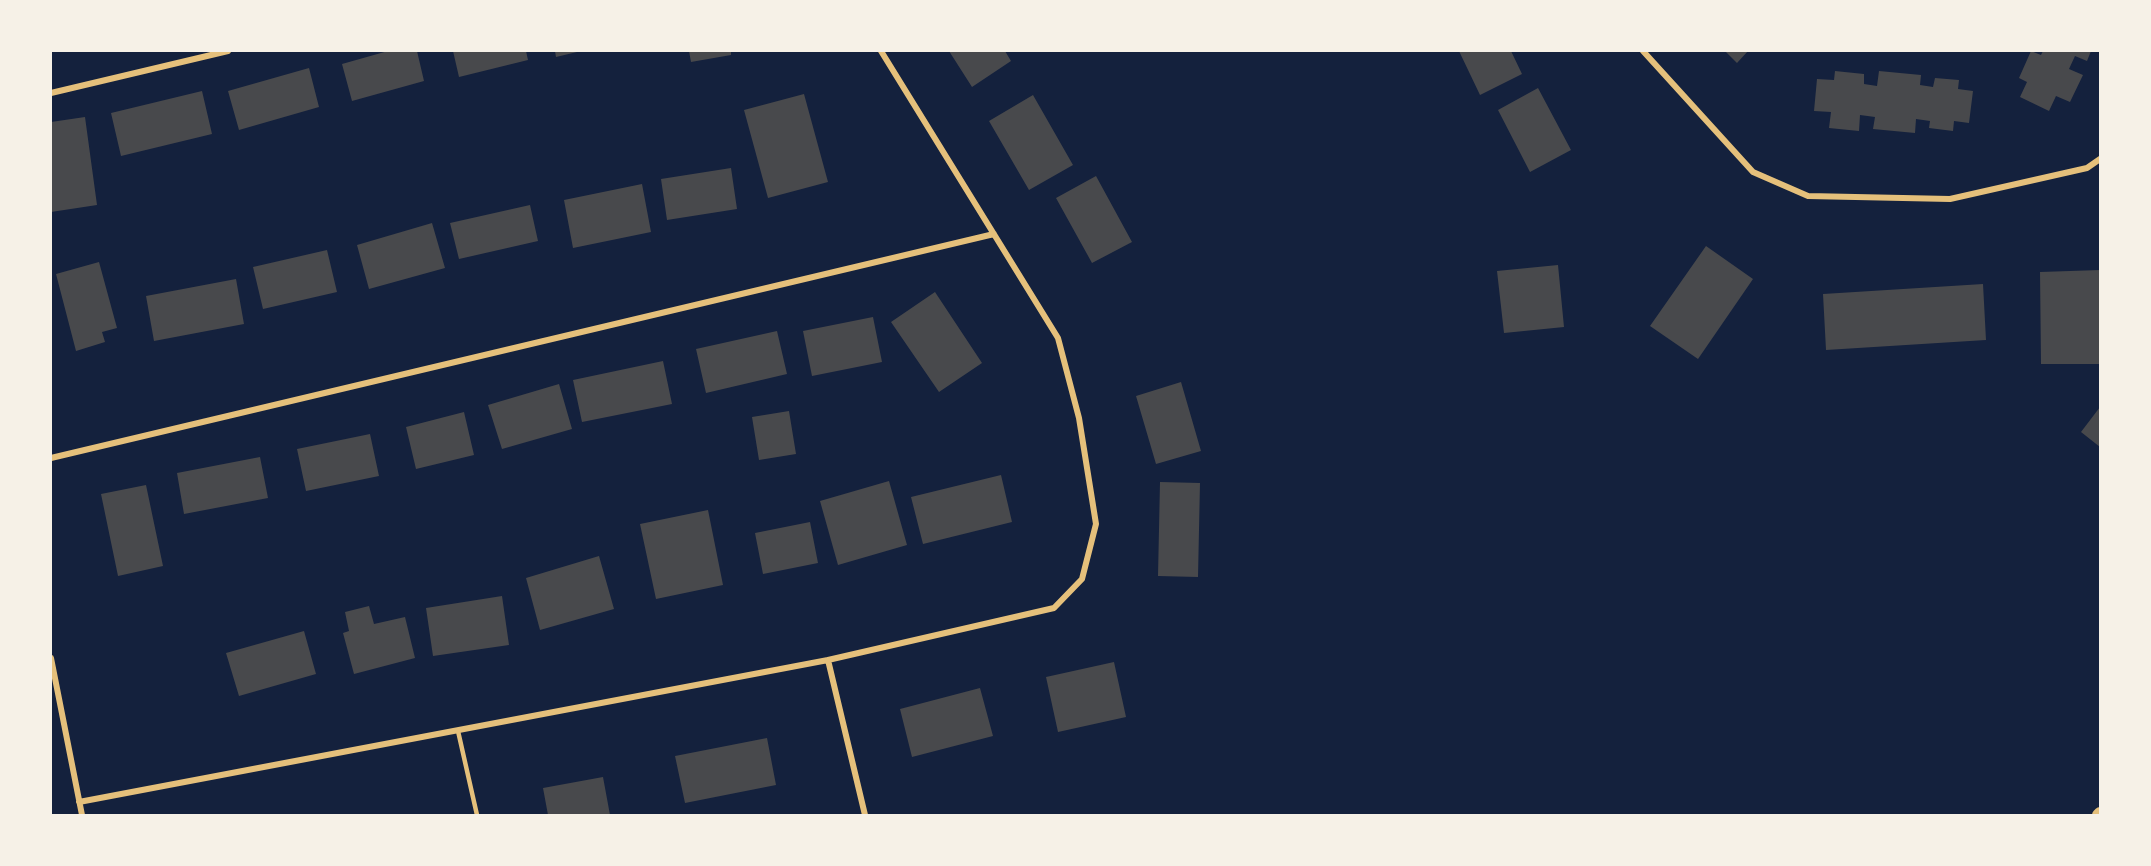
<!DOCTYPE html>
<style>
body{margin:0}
#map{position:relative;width:2151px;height:866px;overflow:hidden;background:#14213d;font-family:"Times New Roman",serif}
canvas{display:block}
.frame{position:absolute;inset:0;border:52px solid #f6f1e7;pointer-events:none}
</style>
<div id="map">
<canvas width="2151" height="866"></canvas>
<div class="frame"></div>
</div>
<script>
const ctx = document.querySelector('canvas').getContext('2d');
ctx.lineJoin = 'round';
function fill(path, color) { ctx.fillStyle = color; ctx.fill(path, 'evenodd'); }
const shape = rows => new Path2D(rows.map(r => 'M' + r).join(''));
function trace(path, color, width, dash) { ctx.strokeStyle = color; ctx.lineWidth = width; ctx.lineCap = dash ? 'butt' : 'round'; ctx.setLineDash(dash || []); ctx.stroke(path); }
fill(shape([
 [388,51,417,51,424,81,352,101,342,64],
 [453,51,526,51,528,60,459,77],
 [555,51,577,51,577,52,556,57],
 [689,51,731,51,731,55,691,62],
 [949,51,1005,51,1011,61,972,87],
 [1459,51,1511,51,1522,74,1480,95],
 [1725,51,1748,51,1737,63],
 [2031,51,2041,55,2043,51,2091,51,2087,61,2075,56,2069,69,2083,75,2070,102,2056,96,2049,111,2020,97,2027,82,2019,78],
 [309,68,319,107,239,130,228,91],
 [1835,71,1864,74,1864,84,1877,86,1879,71,1921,75,1920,85,1933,87,1935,78,1959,80,1958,89,1973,91,1969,123,1954,121,1953,131,1929,128,1930,121,1916,119,1915,133,1873,129,1875,117,1860,115,1859,131,1829,128,1831,112,1814,111,1817,79,1834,80],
 [1538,88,1571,150,1530,172,1498,110],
 [202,91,212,134,121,156,111,113],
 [804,94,828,182,768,198,744,110],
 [1033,95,1073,165,1029,190,989,121],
 [85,117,97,205,51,212,51,122],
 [731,168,737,209,667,220,661,179],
 [1096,176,1132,242,1092,263,1056,198],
 [642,184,651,232,573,248,564,200],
 [530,205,538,241,459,259,450,223],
 [432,223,445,268,369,289,357,245],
 [1706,246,1753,279,1698,359,1650,326],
 [327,250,337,292,263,309,253,267],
 [99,262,117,328,102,332,105,342,76,351,56,274],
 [1558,265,1564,327,1504,333,1497,271],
 [2100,270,2100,364,2041,364,2040,272],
 [236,279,244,324,154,341,146,296],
 [1983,284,1986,340,1826,350,1823,294],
 [935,292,982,363,939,392,891,322],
 [873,317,882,362,812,376,803,331],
 [777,331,787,374,706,393,696,349],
 [663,361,672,404,582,422,573,380],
 [1181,382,1201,451,1156,464,1136,396],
 [559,384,572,429,502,449,488,405],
 [2100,407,2100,447,2081,432],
 [789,411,796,454,759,460,752,417],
 [464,412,474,455,416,469,406,427],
 [370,434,379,476,306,491,297,449],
 [260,457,268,498,184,514,177,473],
 [1001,475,1012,522,923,544,911,497],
 [889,481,907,545,838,565,820,501],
 [1160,482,1200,483,1198,577,1158,576],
 [146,485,163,566,118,576,101,494],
 [708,510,723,585,656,599,640,524],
 [810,522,818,563,763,574,755,533],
 [599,556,614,609,540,630,526,578],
 [502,596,509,645,433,656,426,608],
 [369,606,374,624,405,617,415,658,354,674,343,633,349,631,345,612],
 [304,631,316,674,239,696,226,653],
 [1114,662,1126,717,1058,732,1046,677],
 [980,688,993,736,912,757,900,709],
 [767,738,776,785,685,803,675,756],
 [603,777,610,815,548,815,543,788]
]), '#48494c');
trace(shape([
 [458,731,477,815]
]), '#e5c07b', 4.5);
trace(shape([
 [1643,51,1753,172,1808,196,1950,199,2087,168,2100,159],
 [51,93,228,51],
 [51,458,994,234],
 [51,658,82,815],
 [828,660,865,815],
 [79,802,828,660,1054,608,1082,579,1096,524,1079,418,1058,338,881,51]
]), '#e5c07b', 6);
trace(shape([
 [2098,815,2100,813]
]), '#e5c07b', 12);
</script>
